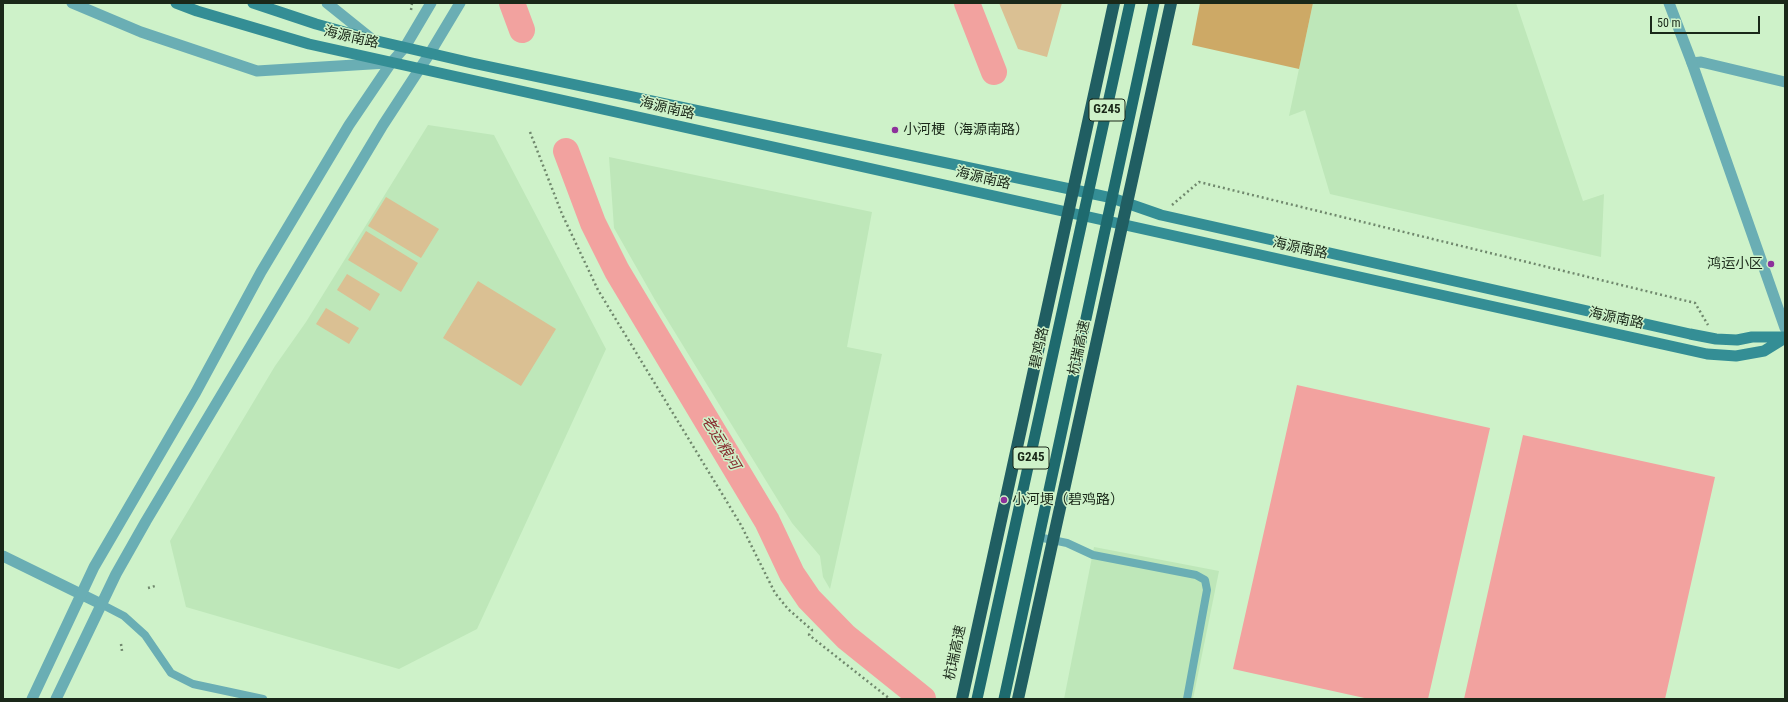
<!DOCTYPE html>
<meta charset="utf-8">
<style>
body{margin:0}
#map{position:relative;width:1788px;height:702px;overflow:hidden;background:#cef2c9;font-family:"Roboto Condensed",sans-serif}
canvas{display:block}
.frame{position:absolute;inset:0;border:4px solid #1a2819;pointer-events:none}
.scale{position:absolute;left:1650px;top:16px;width:110px;height:18px;box-sizing:border-box;border:2px solid #1a2819;border-top:0;padding-left:5px;font-size:12px;line-height:14px;white-space:nowrap;color:#1a2819;-webkit-text-stroke:3px #cef2c9;paint-order:stroke}
</style>
<div id="map">
<canvas width="1788" height="702"></canvas>
<div class="frame"></div>
<div class="scale">50 m</div>
</div>
<script>
const ctx = document.querySelector('canvas').getContext('2d');
ctx.lineJoin = 'round';
function fill(path, color) { ctx.fillStyle = color; ctx.fill(path, 'evenodd'); }
const shape = rows => new Path2D(rows.map(r => 'M' + r).join(''));
function trace(path, color, width, dash) { ctx.strokeStyle = color; ctx.lineWidth = width; ctx.lineCap = dash ? 'butt' : 'round'; ctx.setLineDash(dash || []); ctx.stroke(path); }
function write(font, color, halo, rows, align = 'center') {
  ctx.font = font + ' "Roboto Condensed","Noto Sans SC",sans-serif'; ctx.lineWidth = 3; ctx.setLineDash([]); ctx.textBaseline = 'middle'; ctx.strokeStyle = halo; ctx.fillStyle = color; for (const [text, x, y, turn = 0] of rows) {
    ctx.save(); ctx.translate(x, y); ctx.rotate((+turn || 0) * Math.PI / 180); ctx.textAlign = isNaN(turn) ? turn : align; if (halo) ctx.strokeText(text, 0, 0); ctx.fillText(text, 0, 0); ctx.restore();
  }
}
fill(shape([
 [1313,3,1516,3,1583,201,1604,194,1601,257,1330,194,1305,110,1289,116],
 [428,125,494,135,606,349,477,629,399,669,186,607,170,541,275,366,306,322],
 [609,157,872,212,847,347,882,354,830,589,823,577,820,556,792,523,655,300,614,228],
 [1094,547,1219,571,1193,699,1064,699]
]), '#bee7b9');
fill(shape([
 [999,3,1062,3,1047,57,1018,49],
 [386,197,439,229,421,258,368,226],
 [366,231,418,263,401,292,348,260],
 [347,274,380,294,370,311,337,290],
 [478,281,556,329,521,386,443,338],
 [326,308,359,328,349,344,316,324]
]), '#dac093');
fill(shape([
 [1200,3,1313,3,1299,69,1192,45]
]), '#cda966');
fill(shape([
 [1297,385,1490,428,1428,699,1369,699,1233,669],
 [1523,435,1715,477,1665,699,1464,699]
]), '#f2a29f');
trace(shape([
 [512,3,522,30],
 [967,3,994,72],
 [566,151,593,223,617,271,767,521,792,574,809,599,846,637,923,699]
]), '#f2a29f', 26);
trace(shape([
 [411,10,412,3],
 [530,132,562,214,598,290,741,525,775,593,788,609,812,630,809,635,890,699],
 [1172,205,1199,182,1695,303,1708,325],
 [148,588,155,586],
 [121,644,122,651]
]), '#70886d', 2.5, [2, 3]);
trace(shape([
 [1038,537,1067,543,1093,555,1196,575,1205,580,1207,590,1187,699],
 [101,604,124,616,145,635,171,673,193,684,263,699]
]), '#6aaeb4', 8);
trace(shape([
 [72,3,141,32,257,71,387,63],
 [327,3,373,40],
 [1692,63,1701,62,1785,82],
 [3,556,101,604]
]), '#6aaeb4', 11);
trace(shape([
 [1669,3,1692,63,1785,328],
 [32,699,94,567,196,392,261,272,349,125,391,63,405,47,431,3],
 [56,699,116,574,146,521,383,125,430,53,460,3]
]), '#6aaeb4', 11);
trace(shape([
 [176,3,197,11,309,44,1707,354,1736,356,1764,351,1785,338],
 [253,3,316,24,373,40,472,63,1089,193,1112,198,1161,215,1690,334,1716,339,1737,340,1752,337,1785,337]
]), '#348e95', 11);
trace(shape([
 [977,699,1130,3],
 [1004,699,1154,3]
]), '#1e6a6e', 11);
trace(shape([
 [962,699,1114,3],
 [1018,699,1171,3]
]), '#205e62', 12);
for (const [x, y, r, color] of [
 [895,130,4,"#8d319b"],
 [1771,264,4,"#8d319b"],
 [1004,500,4,"#8d319b"]
]) { const dot = new Path2D(); dot.arc(x, y, r, 0, 2 * Math.PI); ctx.fillStyle = color; ctx.fill(dot); trace(dot, '#cef2c9', 1.5); }
for (const [x, y, w] of [
 [1107,110,36],
 [1031,458,36]
]) { const box = new Path2D(); box.roundRect(x - w / 2, y - 11, w, 22, 3); ctx.fillStyle = '#cef2c9'; ctx.fill(box); trace(box, '#1a2819', 1); }
write('bold 13px', '#1a2819', null, [
 ["G245",1107,110],
 ["G245",1031,458]
]);
write('14px', '#1a2819', '#cef2c9', [
 ["海源南路",351,38,13],
 ["海源南路",667,109,13],
 ["海源南路",983,179,13],
 ["海源南路",1300,249,12],
 ["海源南路",1616,319,12],
 ["碧鸡路",1040,348,-78],
 ["杭瑞高速",1080,348,-78],
 ["杭瑞高速",956,653,-78]
]);
write('14px', '#1a2819', '#cef2c9', [
 ["小河梗（海源南路）",903,130],
 ["鸿运小区",1763,264,"right"],
 ["小河埂（碧鸡路）",1012,500]
], 'left');
write('italic 15px', '#882c30', '#cef2c9', [
 ["老运粮河",720,443,59]
]);
</script>
